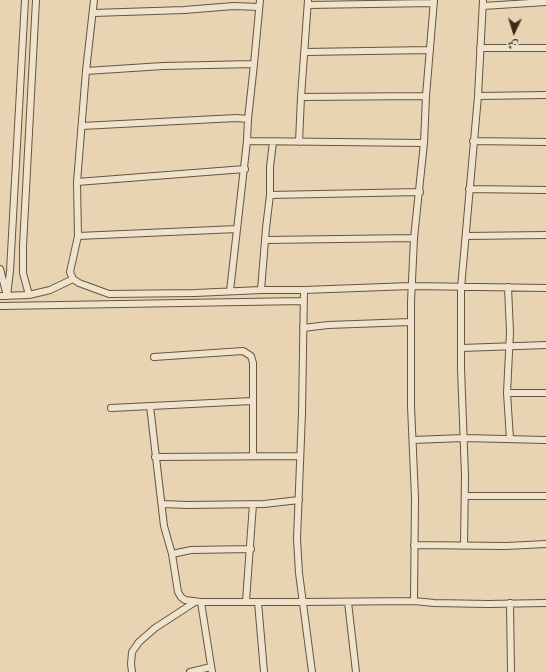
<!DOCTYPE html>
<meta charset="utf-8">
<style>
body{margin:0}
#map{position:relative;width:546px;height:672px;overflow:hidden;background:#e8d4b2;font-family:"IM FELL DW Pica",Amiri,serif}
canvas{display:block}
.north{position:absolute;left:494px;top:12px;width:40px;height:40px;-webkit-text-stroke:3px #f0e3cd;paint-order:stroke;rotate:184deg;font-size:11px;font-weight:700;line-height:16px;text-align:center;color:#3a2b19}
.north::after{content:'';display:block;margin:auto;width:14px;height:18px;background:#3a2b19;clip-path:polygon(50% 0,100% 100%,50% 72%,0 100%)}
</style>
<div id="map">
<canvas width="546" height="672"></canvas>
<div class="north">ش</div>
</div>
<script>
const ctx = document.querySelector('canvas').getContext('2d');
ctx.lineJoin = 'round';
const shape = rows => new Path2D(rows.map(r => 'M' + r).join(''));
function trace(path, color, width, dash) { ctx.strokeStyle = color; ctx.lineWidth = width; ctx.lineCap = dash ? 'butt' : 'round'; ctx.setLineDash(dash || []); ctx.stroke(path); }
const street = shape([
 [94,0,86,71,77,182,78,236,70,272,73,279,79,283,109,294,195,293,261,290,304,290,411,286,546,288],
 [308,5,434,3],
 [483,6,546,2],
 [93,13,184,10,234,6,259,7],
 [480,48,546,48],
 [305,52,430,50],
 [254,64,260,0],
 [86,71,163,66,254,64,248,119,247,141],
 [478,96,546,95],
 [301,97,426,96],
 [82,126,236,118,248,119],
 [473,141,546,142],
 [299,142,301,97,308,0],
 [77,182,245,169],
 [469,189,546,190],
 [270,195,420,192],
 [78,236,237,229],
 [466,236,546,235],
 [265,240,414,238],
 [0,269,6,292],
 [508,287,510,332,507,393,510,439],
 [261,290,266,228,270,195,270,167,273,142],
 [304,290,302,413,297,539,299,573,312,672],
 [230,291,247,141,424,143],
 [29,295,23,273,23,246,36,0],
 [0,296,29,295,50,290,73,279],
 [7,296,10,271,25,0],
 [0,306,303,301],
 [303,328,328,325,410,322],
 [461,348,546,345],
 [154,357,243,351,251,356,253,363,253,455],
 [507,393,546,393],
 [150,406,164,526,172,554,178,592,181,597,185,600,201,602,303,602,414,601,434,603,488,604,546,603],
 [111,408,252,401],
 [413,440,463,438,546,440],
 [155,457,300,456],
 [465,496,546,496],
 [162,504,188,505,264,504,299,500],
 [414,545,506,546,546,544],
 [464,546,465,476,461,368,461,288,478,96,483,0],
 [172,554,191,550,251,549],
 [246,601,253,504],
 [414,601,415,498,411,406,411,302,414,238,424,143,426,96,434,0],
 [201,602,212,672],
 [258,602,264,672],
 [348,602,356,672],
 [510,603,511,672],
 [132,672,131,664,132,652,139,642,155,628,195,602],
 [190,672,211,667]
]);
trace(street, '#66553f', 8);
trace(street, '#f0e3cd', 6);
</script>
